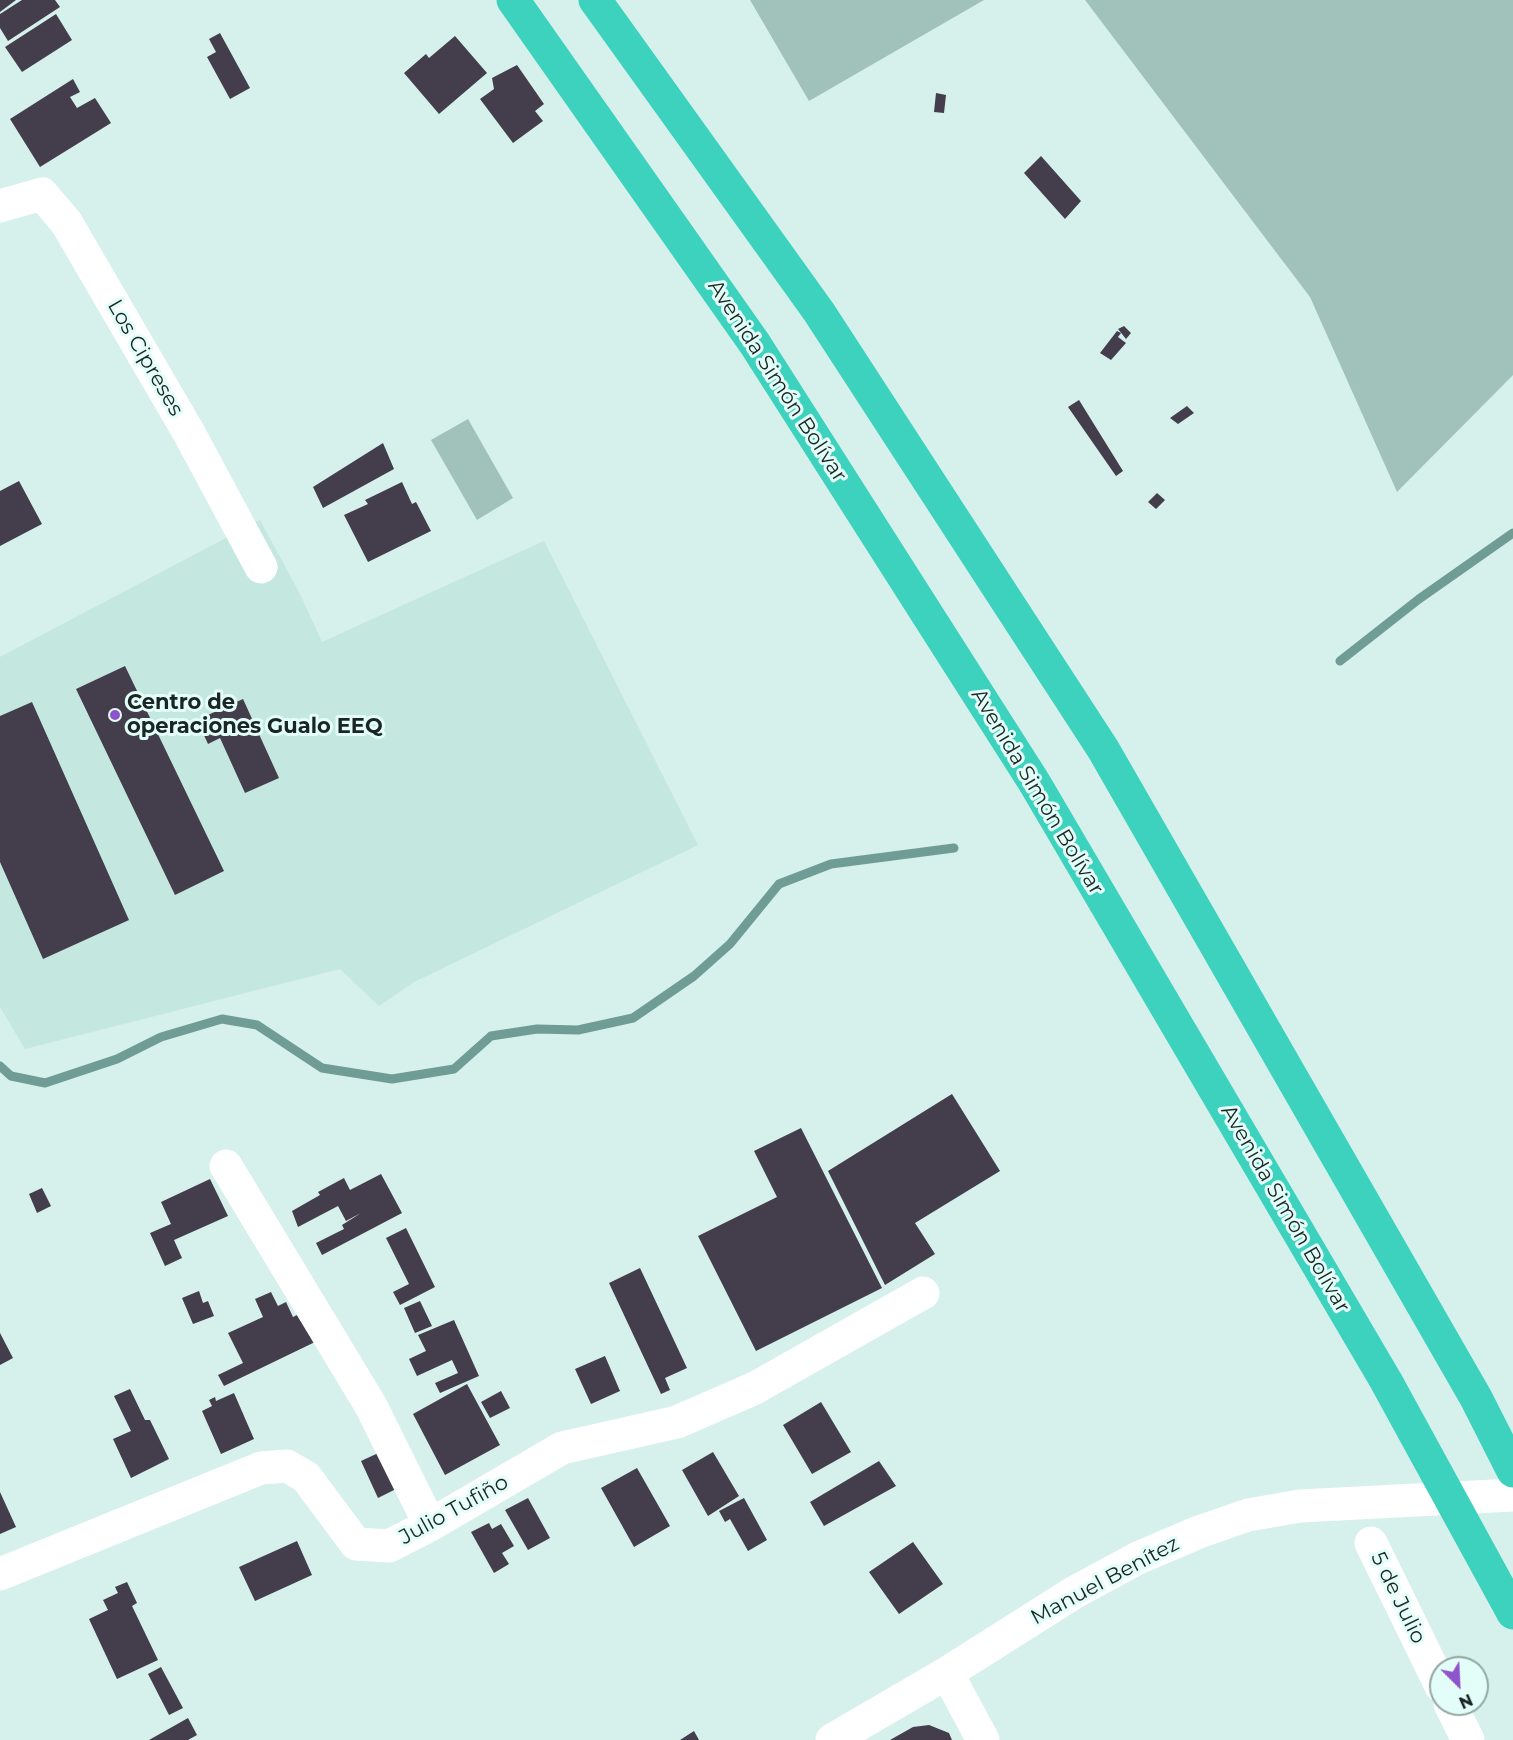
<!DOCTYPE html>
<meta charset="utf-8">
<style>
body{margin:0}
#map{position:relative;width:1513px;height:1740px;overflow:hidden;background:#d6f0eb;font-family:Montserrat,sans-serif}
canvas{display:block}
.north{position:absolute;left:1429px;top:1656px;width:60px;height:60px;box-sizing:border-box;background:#e3fef8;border:2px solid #93a7a3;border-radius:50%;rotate:156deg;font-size:16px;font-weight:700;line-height:24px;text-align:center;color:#1b2523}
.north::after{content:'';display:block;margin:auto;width:21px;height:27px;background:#8e54cb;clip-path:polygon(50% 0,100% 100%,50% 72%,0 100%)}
</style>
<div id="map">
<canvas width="1513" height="1740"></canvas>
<div class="north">N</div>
</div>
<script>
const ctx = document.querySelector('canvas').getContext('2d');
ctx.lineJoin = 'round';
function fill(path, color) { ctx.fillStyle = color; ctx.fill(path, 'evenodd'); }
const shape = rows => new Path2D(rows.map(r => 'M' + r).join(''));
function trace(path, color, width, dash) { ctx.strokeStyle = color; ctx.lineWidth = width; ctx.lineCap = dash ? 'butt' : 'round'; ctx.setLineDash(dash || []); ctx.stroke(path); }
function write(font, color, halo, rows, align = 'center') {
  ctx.font = font + ' Montserrat,sans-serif'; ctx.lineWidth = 6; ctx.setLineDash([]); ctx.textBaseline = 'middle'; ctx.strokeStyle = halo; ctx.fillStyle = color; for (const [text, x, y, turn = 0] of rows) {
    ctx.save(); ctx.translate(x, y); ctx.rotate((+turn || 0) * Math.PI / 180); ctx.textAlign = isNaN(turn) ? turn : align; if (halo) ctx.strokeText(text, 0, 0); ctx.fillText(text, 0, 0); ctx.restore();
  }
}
fill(shape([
 [260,520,300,594,322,642,544,541,698,845,414,982,379,1006,340,969,25,1049,0,1007,0,657]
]), '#c4e7e0');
fill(shape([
 [750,0,984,0,809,101],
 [1085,0,1513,0,1513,375,1397,492,1310,297],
 [468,419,513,498,477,520,431,440]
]), '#a0c2bb');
trace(shape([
 [1340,661,1419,599,1513,533],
 [0,1066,11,1076,45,1083,117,1059,161,1037,222,1019,257,1025,322,1068,392,1079,454,1069,491,1036,537,1029,578,1030,633,1018,694,976,730,944,779,884,831,864,954,848]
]), '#6f9d95', 9);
fill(shape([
 [0,0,16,0,0,12],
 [22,0,55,0,60,7,8,41,0,28,0,14],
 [56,14,72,40,22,72,5,47],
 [220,33,250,88,230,99,207,57,216,52,209,39],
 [455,36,487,73,439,114,404,73,426,54,429,58],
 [517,65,544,104,535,111,543,121,513,143,480,99,494,89,492,78],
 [73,79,80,92,70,97,77,108,95,98,111,123,40,167,10,119],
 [936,93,946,95,944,113,934,112],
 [1041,156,1081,201,1065,219,1024,173],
 [1124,326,1131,333,1126,339,1118,329],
 [1117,331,1121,333,1118,337,1126,343,1111,360,1100,353],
 [1079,400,1123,471,1116,476,1068,407],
 [1187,406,1194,413,1178,424,1170,418],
 [383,443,394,469,323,508,313,487],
 [19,481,42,524,0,546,0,491],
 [402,482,412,504,416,502,431,531,368,562,344,515,368,504,365,500],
 [1157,493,1165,500,1156,509,1148,502],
 [125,666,224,871,175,895,76,689],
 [243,699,279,778,245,793,220,738,208,744,197,720],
 [32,702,129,920,43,959,0,862,0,716],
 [952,1094,1000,1171,915,1223,935,1254,885,1285,828,1171],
 [801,1128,882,1288,756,1351,698,1236,777,1197,754,1151],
 [381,1174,402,1213,322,1255,316,1243,344,1229,342,1225,361,1213,346,1221,338,1206,298,1227,292,1211,320,1195,318,1192,344,1178,350,1190],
 [210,1179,228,1216,174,1240,182,1258,165,1266,150,1233,171,1224,161,1202],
 [42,1188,51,1206,37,1213,29,1194],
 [406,1228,435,1287,400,1305,393,1292,409,1284,386,1238],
 [640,1268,687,1368,665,1378,670,1390,661,1394,609,1283],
 [199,1291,203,1303,208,1301,214,1316,193,1324,182,1298],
 [271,1292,278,1306,286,1302,293,1317,301,1313,315,1342,224,1386,218,1375,243,1363,228,1333,263,1317,255,1299],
 [420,1301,432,1326,415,1333,404,1308],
 [454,1320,479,1376,440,1393,435,1383,458,1373,452,1360,417,1376,409,1359,426,1351,418,1335],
 [0,1333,13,1358,0,1365],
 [605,1356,620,1391,591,1404,575,1369],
 [467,1384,500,1445,445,1475,413,1414],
 [130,1389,145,1420,150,1420,169,1459,131,1478,113,1439,131,1431,114,1396],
 [501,1391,510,1408,490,1418,481,1402],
 [234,1393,254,1439,221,1454,202,1411,212,1406,209,1400,215,1397,216,1401],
 [821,1402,851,1452,812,1474,783,1425],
 [387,1449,404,1485,378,1498,361,1461],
 [713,1452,739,1496,708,1516,682,1470],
 [879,1461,896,1486,824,1526,810,1502],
 [637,1468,670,1526,634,1547,601,1488],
 [0,1492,16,1527,0,1534],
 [528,1498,550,1538,528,1550,505,1510],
 [744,1498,767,1540,748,1551,730,1519,725,1522,719,1511],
 [489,1523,492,1529,501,1524,514,1546,502,1553,509,1564,494,1573,471,1532],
 [297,1541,312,1575,255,1601,239,1567],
 [913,1542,943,1584,899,1614,869,1572],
 [127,1582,137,1603,132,1606,158,1660,117,1679,89,1619,108,1610,103,1600,118,1593,115,1587],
 [161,1667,183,1708,169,1715,148,1674],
 [188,1718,197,1735,188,1740,149,1740],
 [929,1725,949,1733,952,1740,890,1740,913,1727],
 [694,1731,699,1740,680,1740]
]), '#433d4c');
trace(shape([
 [0,206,42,194,66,222,189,433,261,567],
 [226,1166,371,1406,430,1525],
 [1371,1543,1441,1686],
 [0,1574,261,1468,287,1466,306,1477,356,1544,389,1546,430,1525,562,1448,677,1422,755,1388,923,1293],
 [947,1673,983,1740],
 [1450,1704,1468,1740],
 [832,1740,947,1673,1075,1592,1138,1558,1199,1532,1248,1515,1300,1506,1513,1495]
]), '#fff', 33);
trace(shape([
 [513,0,755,344,1034,782,1386,1381,1513,1613],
 [595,0,819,312,1103,749,1476,1398,1513,1471]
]), '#3dd2bd', 33);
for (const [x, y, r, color] of [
 [115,715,6,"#8e54cb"]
]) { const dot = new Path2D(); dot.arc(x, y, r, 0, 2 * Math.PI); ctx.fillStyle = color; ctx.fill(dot); trace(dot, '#e3fef8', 2); }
write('21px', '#1b2523', '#e3fef8', [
 ["Los Cipreses",145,358,60],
 ["Avenida Simón Bolívar",777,381,57],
 ["Avenida Simón Bolívar",1037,792,59],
 ["Avenida Simón Bolívar",1285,1209,60],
 ["Julio Tufiño",454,1510,-29],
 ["Manuel Benítez",1105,1581,-28],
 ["5 de Julio",1398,1598,64]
]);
write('bold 21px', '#1b2523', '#e3fef8', [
 ["Centro de",127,703],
 ["operaciones Gualo EEQ",127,727]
], 'left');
</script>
